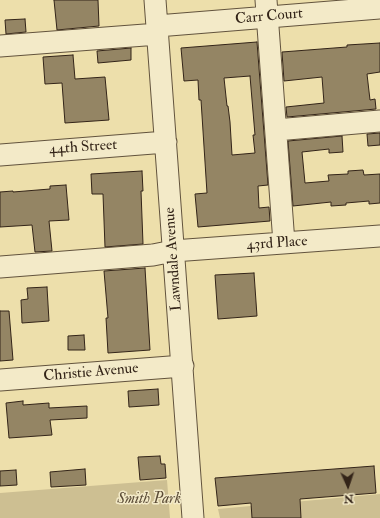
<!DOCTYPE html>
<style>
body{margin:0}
#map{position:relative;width:380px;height:518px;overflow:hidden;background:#eddfab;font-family:"IM FELL Double Pica",serif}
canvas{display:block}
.north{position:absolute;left:328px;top:466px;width:40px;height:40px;-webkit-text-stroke:3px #f3eac8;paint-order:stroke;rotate:177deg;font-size:11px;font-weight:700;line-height:16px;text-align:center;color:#332418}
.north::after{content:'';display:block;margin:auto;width:14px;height:18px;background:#332418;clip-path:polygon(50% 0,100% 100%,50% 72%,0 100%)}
</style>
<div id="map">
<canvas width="380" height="518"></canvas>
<div class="north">N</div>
</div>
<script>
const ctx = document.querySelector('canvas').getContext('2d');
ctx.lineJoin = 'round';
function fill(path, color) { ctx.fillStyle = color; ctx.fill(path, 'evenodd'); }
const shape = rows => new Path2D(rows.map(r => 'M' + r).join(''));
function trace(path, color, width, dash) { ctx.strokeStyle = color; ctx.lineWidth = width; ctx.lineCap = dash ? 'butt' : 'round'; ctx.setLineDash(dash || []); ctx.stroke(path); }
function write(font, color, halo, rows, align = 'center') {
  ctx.font = font + ' "IM FELL Double Pica",serif'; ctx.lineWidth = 3; ctx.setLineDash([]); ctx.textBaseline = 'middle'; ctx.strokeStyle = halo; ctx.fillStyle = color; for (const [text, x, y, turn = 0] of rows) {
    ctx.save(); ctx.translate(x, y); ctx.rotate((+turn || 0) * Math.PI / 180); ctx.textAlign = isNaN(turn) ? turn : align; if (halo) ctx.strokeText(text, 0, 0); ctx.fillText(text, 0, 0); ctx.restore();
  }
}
fill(shape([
 [167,480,170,518,0,518,0,493],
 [380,494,380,518,220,518,218,509]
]), '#cdbf92');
const building = shape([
 [54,0,98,0,99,26,57,30,54,0],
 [25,19,26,32,6,34,5,20,25,19],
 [257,42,268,185,258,186,259,208,269,207,270,221,198,227,195,194,207,193,201,100,199,100,198,80,184,81,181,48,257,42],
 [250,76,255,135,253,135,255,153,232,155,230,122,228,106,227,106,224,78,250,76],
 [380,43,380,72,367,74,370,100,375,99,376,109,287,117,286,107,324,103,322,77,284,81,282,52,347,47,347,45,380,43],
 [131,48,131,60,98,63,97,51,131,48],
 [73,55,75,79,105,77,109,120,65,123,62,83,45,84,43,57,73,55],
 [380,133,380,145,368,146,367,134,380,133],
 [342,136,343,152,329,153,329,149,302,152,305,183,329,181,328,175,348,174,348,171,363,170,364,175,380,174,380,203,369,204,369,201,346,203,346,205,331,206,331,202,293,206,288,141,342,136],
 [142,171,143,191,141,191,143,244,105,247,103,194,92,194,91,174,142,171],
 [66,185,69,220,49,221,52,251,35,252,32,225,0,227,0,192,13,191,13,192,50,189,50,186,66,185],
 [145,268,150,350,108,353,106,318,108,318,104,271,145,268],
 [254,273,257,316,218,319,215,275,254,273],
 [47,287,49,321,22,323,21,300,28,299,27,288,47,287],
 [0,311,9,311,13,360,0,361,0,311],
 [84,335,85,350,68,350,68,336,84,335],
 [158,389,159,405,129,407,128,391,158,389],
 [23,401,23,405,49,403,49,408,87,406,87,418,50,420,52,435,9,438,6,403,23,401],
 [160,456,161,464,165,464,166,478,140,480,138,457,160,456],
 [374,466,376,493,300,499,301,518,252,518,251,503,218,506,215,478,374,466],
 [85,469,86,485,51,487,50,472,85,469],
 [16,470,17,485,0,486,0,471,16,470]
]);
fill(building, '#948564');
trace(building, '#332418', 1);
const minor = shape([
 [155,0,193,518],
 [266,0,284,243],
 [157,26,380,8],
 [0,46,158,34],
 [276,130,380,121],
 [0,155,166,142],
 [0,267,153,255,173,251,380,236],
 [0,380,183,366]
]);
trace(minor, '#62533d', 23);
trace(minor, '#f3eac8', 21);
write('15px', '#332418', '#f3eac8', [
 ["Carr Court",269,17,-5],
 ["44th Street",83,148,-4],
 ["43rd Place",277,244,-4],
 ["Lawndale Avenue",174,259,-94],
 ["Christie Avenue",91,373,-5]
]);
write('italic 15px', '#5a4b36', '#f3eac8', [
 ["Smith Park",149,500]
]);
</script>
